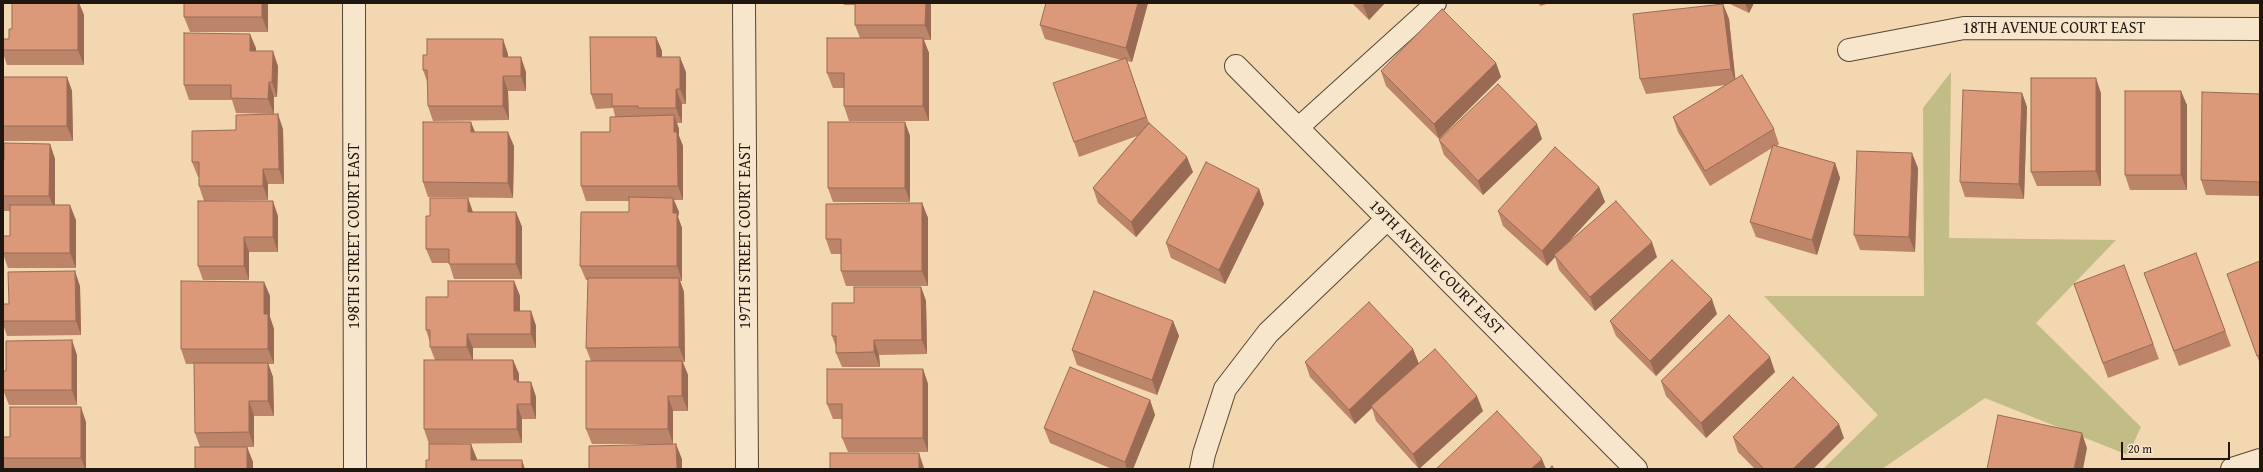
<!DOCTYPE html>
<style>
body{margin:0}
#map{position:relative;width:2263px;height:472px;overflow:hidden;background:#f2d7b0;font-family:"Gentium Book Plus",serif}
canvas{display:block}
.frame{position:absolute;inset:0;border:4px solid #1f160f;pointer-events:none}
.scale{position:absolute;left:2121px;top:442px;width:109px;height:18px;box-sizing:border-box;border:2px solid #1f160f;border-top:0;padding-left:5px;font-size:12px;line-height:14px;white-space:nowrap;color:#1f160f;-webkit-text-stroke:3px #f7e5cc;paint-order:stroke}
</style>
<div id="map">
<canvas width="2263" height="472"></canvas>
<div class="frame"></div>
<div class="scale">20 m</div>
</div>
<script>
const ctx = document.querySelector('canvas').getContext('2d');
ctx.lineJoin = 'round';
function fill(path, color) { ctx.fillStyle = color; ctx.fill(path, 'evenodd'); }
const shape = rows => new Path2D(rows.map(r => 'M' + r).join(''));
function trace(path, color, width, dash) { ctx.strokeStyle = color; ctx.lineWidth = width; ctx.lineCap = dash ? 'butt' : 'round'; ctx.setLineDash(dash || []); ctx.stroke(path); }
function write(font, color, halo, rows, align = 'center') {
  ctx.font = font + ' "Gentium Book Plus",serif'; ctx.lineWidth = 4; ctx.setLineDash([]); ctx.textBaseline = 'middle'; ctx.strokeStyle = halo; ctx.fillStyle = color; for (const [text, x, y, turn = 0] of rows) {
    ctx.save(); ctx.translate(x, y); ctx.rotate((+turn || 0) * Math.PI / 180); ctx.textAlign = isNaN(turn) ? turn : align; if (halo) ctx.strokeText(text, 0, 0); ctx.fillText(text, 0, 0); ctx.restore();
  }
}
fill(shape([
 [1951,72,1949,238,2116,240,2036,323,2141,427,2128,455,1985,398,1882,469,1823,469,1878,415,1764,296,1924,296,1923,108]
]), '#c2bc86');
const service = shape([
 [1298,128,1436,3]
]);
const minor = shape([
 [354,3,355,469],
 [744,3,747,469],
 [1849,50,1964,28,2260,29],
 [1236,66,1636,469],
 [1201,469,1204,454,1225,389,1268,333,1387,219],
 [2232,469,2260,460]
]);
trace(service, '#544637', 22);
trace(minor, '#544637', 24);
trace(service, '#f7e5cc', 20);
trace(minor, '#f7e5cc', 22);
fill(shape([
 [12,3,79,3,84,15,84,65,7,65,3,53,3,39,9,39,12,29],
 [268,3,268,32,190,32,184,17],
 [843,3,931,3,931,40,924,40,929,53,929,121,849,121,844,106,844,88,833,88,827,73,860,38,855,25,855,5,844,5],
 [1148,3,1132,62,1127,61,1149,123,1193,172,1136,237,1098,203,1093,188,1137,136,1079,157,1074,142,1121,60,1045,39,1040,25],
 [1352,3,1385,3,1369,20],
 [1539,3,1550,3,1540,6],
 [1728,3,1754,3,1749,13],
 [1723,4,1729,19,1735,79,1774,129,1779,144,1777,146,1835,163,1840,178,1817,255,1756,237,1750,222,1772,148,1710,186,1678,132,1673,117,1726,85,1646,94,1640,79],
 [656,37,662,51,662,57,686,72,686,104,682,104,682,123,677,123,679,129,679,136,683,146,683,200,674,200,679,212,678,217,682,228,682,281,680,281,684,292,685,362,683,362,688,375,688,411,673,411,673,444,592,444,586,429,591,361,586,348,588,280,586,280,580,266,629,212,629,201,586,201,581,186,610,132,615,116,613,108,596,109,591,94],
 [256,48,256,51,278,66,277,97,274,97,274,114,236,113,232,100,189,100,184,85],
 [508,54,508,57,526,72,526,91,508,91,509,120,433,121,428,106,428,84,423,70],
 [1496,63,1501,77,1439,139,1386,86,1381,71],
 [3,77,67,77,72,91,73,141,3,141],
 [2022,93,2027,107,2024,199,1965,197,1960,182],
 [2101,93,2101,186,2037,186,2031,172],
 [2260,94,2260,196,2206,195,2201,180],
 [2187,105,2187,190,2130,190,2125,175],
 [905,122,910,136,910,202,833,202,828,188],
 [283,129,284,184,268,184,268,200,204,201,199,186,199,177,198,177,192,162,236,130],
 [475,132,514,146,513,198,428,197,423,182],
 [1542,139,1483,195,1444,155,1439,140],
 [50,144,55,159,55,205,76,220,76,268,8,268,3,254,3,236,10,236,10,211,3,211,3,160],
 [1918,168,1915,252,1860,250,1854,235],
 [1599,187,1605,202,1565,245,1657,257,1595,311,1559,270,1555,257,1547,266,1503,226,1498,211],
 [1259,189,1264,204,1225,284,1171,258,1166,243],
 [468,198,473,212,516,212,522,227,522,279,454,279,449,263,432,263,426,249,430,216],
 [922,203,928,218,928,286,846,286,841,271,841,254,831,254,826,239],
 [278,216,278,252,249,252,249,280,203,280,198,266],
 [2196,253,2231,346,2179,366,2144,273],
 [2260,261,2260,364,2232,289],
 [2124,265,2159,359,2108,378,2074,284],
 [514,281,520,296,520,311,531,311,536,326,536,348,473,348,473,360,513,360,519,374,519,382,531,382,536,397,536,419,522,419,522,443,429,444,424,429,435,360,430,347,430,342,426,330,448,297],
 [264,282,270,296,270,317,274,329,274,364,268,364,273,377,274,416,254,416,254,447,247,447,253,462,253,469,200,447,195,433,194,364,186,364,181,349],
 [80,286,81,335,7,336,3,324,3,304,9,304],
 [921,287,926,301,927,354,879,355,880,367,842,367,836,353,836,347,832,336,854,303],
 [1717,314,1656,376,1616,336,1610,321],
 [1173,321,1179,336,1157,395,1077,365,1072,350],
 [1413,349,1419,364,1483,411,1419,469,1376,421,1372,408,1355,424,1310,377,1305,362],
 [77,355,77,405,9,405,3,390,6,371],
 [923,369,928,384,928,452,848,452,842,438,842,419,833,419,827,404],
 [1775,372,1706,438,1666,396,1661,381],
 [1150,400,1155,415,1133,469,1112,469,1050,443,1044,428],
 [86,422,86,469,4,469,3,466,3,437,10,437],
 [1733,437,1844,438,1813,469,1755,469,1738,452]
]), '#bc8468');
fill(shape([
 [78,3,79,3,84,15,84,65,78,50],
 [262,3,268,3,268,32,262,17],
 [926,3,931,3,931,40,925,25],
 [1138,3,1148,3,1132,62,1126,48],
 [1365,3,1385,3,1369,20,1363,5],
 [1745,3,1754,3,1749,13],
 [1723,4,1729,19,1736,84,1731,69],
 [250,34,256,48,256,65,250,51],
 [656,37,662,51,662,72,657,57],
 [923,38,929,53,929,121,923,106],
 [503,39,508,54,508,72,503,57],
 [273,51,278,66,277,97,272,82],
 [521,57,526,72,526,91,521,76],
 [680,57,686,72,686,104,680,89],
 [1496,63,1501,77,1439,139,1434,124],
 [503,76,508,91,509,120,503,106],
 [67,77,72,91,73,141,67,126],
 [2096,78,2101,93,2101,186,2096,171],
 [269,82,274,97,274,114,268,99],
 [676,89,682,104,682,123,676,108],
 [2181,91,2187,105,2187,190,2181,175],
 [2022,93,2027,107,2024,199,2019,184],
 [278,114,283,129,284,184,279,169],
 [674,115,679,129,679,136,683,146,683,200,678,186,674,132],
 [471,122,477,137,471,132],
 [905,122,910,136,910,202,905,188],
 [1537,124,1542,139,1483,195,1478,181],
 [508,132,514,146,513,198,508,183],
 [50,144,55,159,55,211,49,196],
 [1912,153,1918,168,1915,252,1909,237],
 [1187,157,1193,172,1136,237,1131,222],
 [1835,163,1840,178,1817,255,1812,240],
 [263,169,268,184,268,200,263,186],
 [1599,187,1605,202,1555,257,1554,255,1555,257,1547,266,1542,251],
 [1259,189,1264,204,1225,284,1219,270],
 [468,198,473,213,468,212],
 [673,198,679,212,678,217,682,228,682,281,677,266,673,213],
 [273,201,278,216,278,252,273,237],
 [922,203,928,218,928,286,922,271],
 [70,205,76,220,76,268,70,253],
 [516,212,522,227,522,279,516,264],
 [244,237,249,252,249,280,244,266],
 [1652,242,1657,257,1595,311,1590,297],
 [75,271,80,286,81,335,76,321],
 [679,278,684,292,685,362,679,347],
 [514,281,520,296,520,326,514,311],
 [264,282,270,296,270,317,274,329,274,364,268,349,264,314],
 [921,287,926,301,927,354,922,340],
 [1712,299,1717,314,1656,376,1650,361],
 [531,311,536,326,536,348,531,334],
 [1173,321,1179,336,1157,395,1152,380],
 [467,334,473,348,473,361,467,347],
 [72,340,77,355,77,405,72,390],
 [874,340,879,355,880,367,874,352],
 [1413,349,1419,364,1371,406,1372,408,1355,424,1349,410],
 [1770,357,1775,372,1706,438,1701,423],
 [513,360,519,374,519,385,514,380],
 [682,361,688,375,688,411,682,396],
 [268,363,273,377,274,416,268,401],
 [923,369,928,384,928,452,923,438],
 [531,382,536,397,536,419,531,404],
 [668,396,673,411,673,444,668,429],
 [1477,396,1483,411,1419,469,1413,454],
 [1150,400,1155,415,1133,469,1127,469,1125,462],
 [249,401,254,416,254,447,249,432],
 [517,404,522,419,522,443,517,429],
 [81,407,86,422,86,469,85,469,81,458],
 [1839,424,1844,438,1813,469,1793,469],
 [2082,433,2087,448,2083,469,2074,469],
 [471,444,477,459,477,469,471,460],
 [676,444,682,459,682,469,677,469],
 [247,447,253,462,253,469,247,469],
 [919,453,924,468,924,469,919,469],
 [1542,459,1546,469,1531,469],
 [522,460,525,469,522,469]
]), '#996b55');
const building = shape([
 [12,3,78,3,78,50,3,50,3,39,9,39,9,29,12,29,12,3],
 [184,3,262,3,262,17,184,17,184,3],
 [855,3,926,3,925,25,855,25,855,3],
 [1046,3,1138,3,1126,48,1040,25,1046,3],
 [1723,4,1731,69,1640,79,1633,14,1723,4],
 [1442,9,1496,63,1434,124,1381,71,1442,9],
 [184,33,250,34,250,51,273,51,272,82,269,82,268,99,231,98,231,85,184,85,184,33],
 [590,37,656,37,657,57,680,57,680,89,676,89,676,108,638,108,638,106,612,106,612,94,591,94,590,37],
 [827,38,923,38,923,106,844,106,844,73,827,73,827,38],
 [427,39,503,39,503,57,521,57,521,76,503,76,503,106,428,106,427,70,423,70,423,55,427,55,427,39],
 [1126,58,1146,117,1074,142,1053,83,1126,58],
 [1742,75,1774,129,1705,171,1673,117,1742,75],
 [3,77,67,77,67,126,3,126,3,77],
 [2031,78,2096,78,2096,171,2031,172,2031,78],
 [1498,84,1537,124,1478,181,1439,140,1498,84],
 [1963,90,2022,93,2019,184,1960,182,1963,90],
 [2125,91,2181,91,2181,175,2125,175,2125,91],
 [2202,92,2260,94,2260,182,2201,180,2202,92],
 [278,114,279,169,263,169,263,186,199,186,199,162,192,162,192,131,236,130,236,115,278,114],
 [674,115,674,132,677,132,678,186,581,186,581,132,610,132,610,117,674,115],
 [423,122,471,122,471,132,508,132,508,183,423,182,423,122],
 [828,122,905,122,905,188,828,188,828,122],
 [1149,123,1187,157,1131,222,1093,188,1149,123],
 [4,143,50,144,49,196,3,196,3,160,4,160,4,143],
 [1773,145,1835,163,1812,240,1750,222,1773,145],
 [1555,147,1599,187,1542,251,1498,211,1555,147],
 [1857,151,1912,153,1909,237,1854,235,1857,151],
 [1206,162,1259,189,1219,270,1166,243,1206,162],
 [629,197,673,198,673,213,677,213,677,266,580,266,581,212,629,212,629,197],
 [430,198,468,198,468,212,516,212,516,264,449,264,449,249,426,249,426,216,430,216,430,198],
 [198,201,273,201,273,237,244,237,244,266,198,266,198,201],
 [1616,201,1652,242,1590,297,1554,255,1616,201],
 [922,203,922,271,841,271,841,239,826,239,826,204,922,203],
 [10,205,70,205,70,253,3,253,3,236,10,236,10,205],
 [2196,253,2225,331,2174,351,2144,273,2196,253],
 [1672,260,1712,299,1650,361,1610,321,1672,260],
 [2260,261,2260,355,2257,356,2227,274,2260,261],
 [2124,265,2153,344,2103,363,2074,284,2124,265],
 [75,271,76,321,3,321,3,304,9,304,8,272,75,271],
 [588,278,679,278,679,347,586,348,588,278],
 [181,281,264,282,264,314,268,314,268,349,181,349,181,281],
 [448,281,514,281,514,311,531,311,531,334,467,334,467,347,430,347,430,330,426,330,426,297,448,297,448,281],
 [854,287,921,287,922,340,874,340,874,352,836,353,836,336,832,336,832,303,854,303,854,287],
 [1094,291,1173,321,1152,380,1072,350,1094,291],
 [1369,302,1413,349,1349,410,1305,362,1369,302],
 [1729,315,1770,357,1701,423,1661,381,1729,315],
 [72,340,72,390,3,390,3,371,6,371,6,341,72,340],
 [1435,349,1477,396,1413,454,1371,406,1435,349],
 [424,360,513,360,514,380,517,379,517,382,531,382,531,404,517,404,517,429,424,429,424,360],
 [586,361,682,361,682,396,668,396,668,429,586,429,586,361],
 [194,363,268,363,268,401,249,401,249,432,195,433,194,363],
 [1070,367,1150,400,1125,462,1044,428,1070,367],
 [827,369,923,369,923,438,842,438,842,404,827,404,827,369],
 [1793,377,1839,424,1793,469,1764,469,1733,437,1793,377],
 [10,407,81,407,81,458,3,458,3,437,10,437,10,407],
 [1497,411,1542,459,1531,469,1436,469,1497,411],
 [1998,415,2082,433,2074,469,1987,469,1998,415],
 [429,444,471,444,471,460,522,460,522,469,426,469,426,460,429,460,429,444],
 [676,444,677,469,589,469,589,446,676,444],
 [195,447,247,447,247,469,195,469,195,447],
 [830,453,919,453,919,469,830,469,830,453],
 [1552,466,1554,469,1549,469,1552,466]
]);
fill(building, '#db9979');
trace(building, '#996b55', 1);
write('16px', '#1f160f', '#f7e5cc', [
 ["18TH AVENUE COURT EAST",2054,29],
 ["198TH STREET COURT EAST",355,236,-90],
 ["197TH STREET COURT EAST",746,236,-90],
 ["19TH AVENUE COURT EAST",1436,268,45]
]);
</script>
